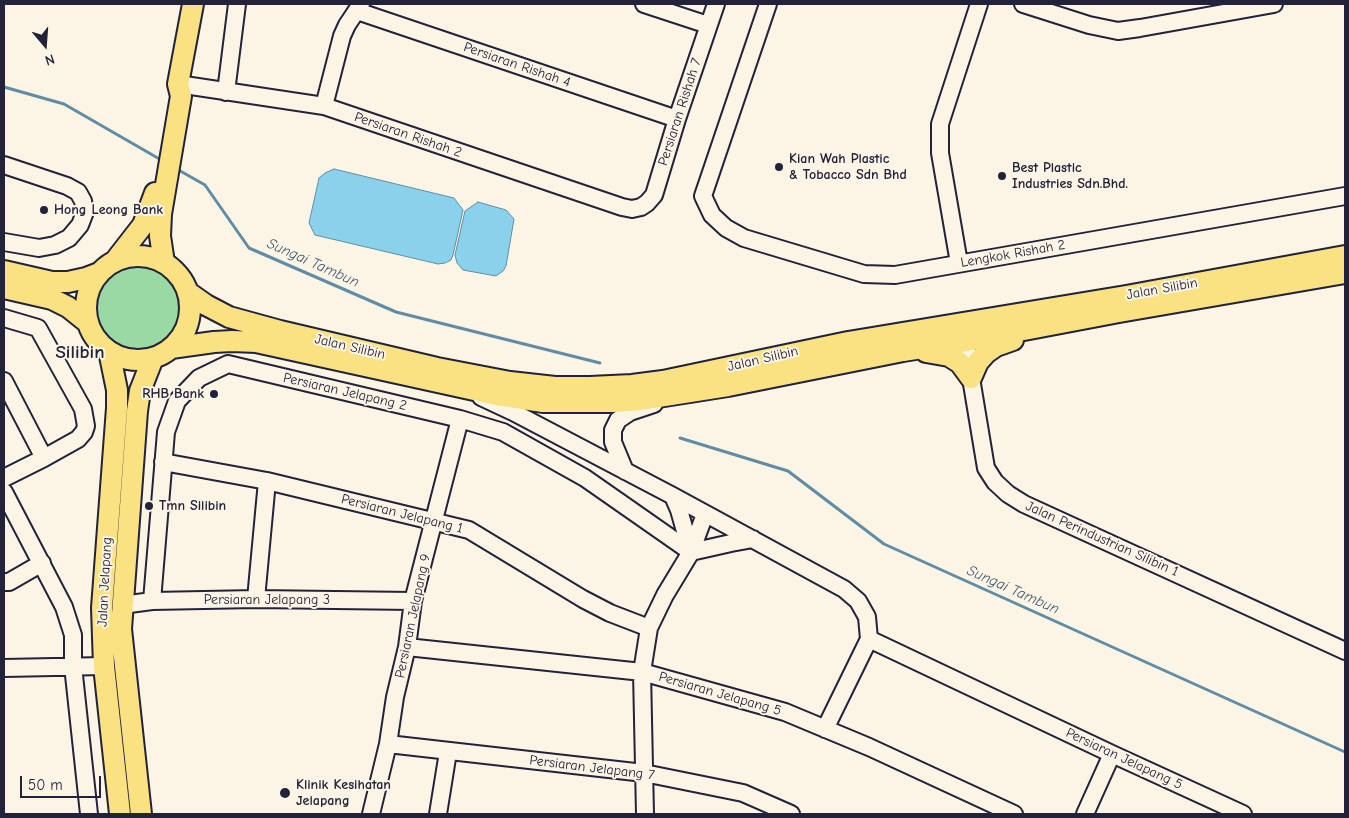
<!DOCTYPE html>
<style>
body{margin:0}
#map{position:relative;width:1349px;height:818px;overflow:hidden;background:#fcf5e5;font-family:"Comic Neue",sans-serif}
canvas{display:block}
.frame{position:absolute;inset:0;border:5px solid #22223b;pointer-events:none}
.north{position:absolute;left:20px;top:20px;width:50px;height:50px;-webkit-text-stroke:4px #fcf5e5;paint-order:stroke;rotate:162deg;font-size:14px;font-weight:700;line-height:20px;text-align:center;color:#22223b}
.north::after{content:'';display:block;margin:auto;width:18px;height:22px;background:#22223b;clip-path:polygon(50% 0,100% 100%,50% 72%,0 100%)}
.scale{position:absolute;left:20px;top:776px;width:81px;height:22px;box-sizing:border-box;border:2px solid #22223b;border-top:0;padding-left:6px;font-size:15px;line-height:18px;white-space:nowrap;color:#22223b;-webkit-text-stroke:4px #fcf5e5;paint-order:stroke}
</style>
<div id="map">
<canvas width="1349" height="818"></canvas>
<div class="frame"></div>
<div class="north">N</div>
<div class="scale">50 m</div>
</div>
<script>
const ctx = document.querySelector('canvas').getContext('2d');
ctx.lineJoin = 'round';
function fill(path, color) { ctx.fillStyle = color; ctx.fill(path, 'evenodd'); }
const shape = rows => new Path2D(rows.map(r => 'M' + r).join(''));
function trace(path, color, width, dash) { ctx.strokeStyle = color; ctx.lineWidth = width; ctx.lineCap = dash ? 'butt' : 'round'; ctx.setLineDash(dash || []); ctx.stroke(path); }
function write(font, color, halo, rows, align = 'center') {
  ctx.font = font + ' "Comic Neue",sans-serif'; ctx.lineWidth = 4; ctx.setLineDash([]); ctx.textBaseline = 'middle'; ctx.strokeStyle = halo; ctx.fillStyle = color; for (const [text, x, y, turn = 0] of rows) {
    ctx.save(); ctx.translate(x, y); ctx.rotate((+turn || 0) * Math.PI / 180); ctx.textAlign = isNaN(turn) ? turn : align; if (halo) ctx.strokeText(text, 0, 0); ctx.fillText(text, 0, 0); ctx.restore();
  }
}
fill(shape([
 '97 311a45 45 0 1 1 90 0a45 45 0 1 1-90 0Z'
]), '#99daa4');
const water = shape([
 [334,169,454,198,463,210,453,255,451,260,445,263,438,264,315,235,309,223,319,178,325,173,334,169],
 [478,202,506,210,514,219,506,266,503,271,496,276,463,270,457,263,455,255,465,211,478,202]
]);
fill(water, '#8ad2ec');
trace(water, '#608ca5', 1);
trace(shape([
 [4,87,64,104,163,161],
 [175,168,205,185,249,248,396,312,600,363],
 [680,438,788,471,884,544,1345,752]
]), '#608ca5', 3);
const minor = shape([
 [644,4,708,25],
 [768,4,703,196,712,215,726,228,744,238,864,274,895,275,1345,196],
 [1023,4,1089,25,1118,31,1140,28,1274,4],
 [357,11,677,119],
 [178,84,324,106,622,207,632,209,641,207,647,203,654,195,677,119,716,4],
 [226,92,237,4],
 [324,106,342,36,347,25,361,4],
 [4,165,67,186,78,192,83,201,85,212,80,225,69,238,55,245,39,248,4,242],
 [959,263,940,153,940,124,979,4],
 [4,318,38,328,83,409,86,426,84,432,78,439,44,458,4,478],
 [966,341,971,378,986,468,995,482,1008,494,1024,504,1345,651],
 [4,381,44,458],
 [481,397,513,412,673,496,844,589,858,601,867,617,869,639],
 [163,462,267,481,469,530,583,599,610,613,649,628],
 [625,471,613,442,613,430,618,420,630,412,654,404],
 [4,492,64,607,73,635,73,666,89,814],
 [673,496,679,510,691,552],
 [691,552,731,543,753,539],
 [4,582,9,582,42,563],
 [256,599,267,481],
 [152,601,166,432,177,401,199,378,228,364,460,419,503,432,585,478,691,552],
 [122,605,152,601,256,599,413,601],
 [869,639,1112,754,1243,814],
 [407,647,642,672,785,712,869,747,1014,814],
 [4,668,104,666],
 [825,729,869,639],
 [388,744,644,773,743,793,791,814],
 [371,814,388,744,395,697,407,647,413,601,460,419],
 [438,814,448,752],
 [645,814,642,672,649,628,665,595,691,552,705,514],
 [1085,814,1112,754]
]);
const major = shape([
 '86 308a52 52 0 1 1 104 0a52 52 0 1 1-104 0Z',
 [115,261,143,225,155,193],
 [164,263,160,236,161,214,181,96,178,84,193,4],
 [4,271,52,282,68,282,86,278,99,273],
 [4,288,52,299,68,307,88,323],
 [189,293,206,305,229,317,280,331,437,368,510,382,555,387,590,387,632,385,663,381,848,342,1126,296,1345,256],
 [171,348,214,342,232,341,256,342,497,395,543,402,613,402,639,400,728,386,903,351,966,341,1119,312,1345,273],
 [109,351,117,390,117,408,102,608,104,666,120,814],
 [926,352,949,356,960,363,971,378],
 [971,378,978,362,986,353,996,346,1013,340],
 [141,814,121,629,137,411,140,391,153,358]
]);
trace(minor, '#22223b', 20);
trace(major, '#22223b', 24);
trace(minor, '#fcf5e5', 16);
trace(major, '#fae181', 20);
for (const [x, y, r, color] of [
 [779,167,5,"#22223b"],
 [1002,176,5,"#22223b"],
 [44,210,5,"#22223b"],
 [214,394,5,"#22223b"],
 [149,506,5,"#22223b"],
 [285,793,6,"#22223b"]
]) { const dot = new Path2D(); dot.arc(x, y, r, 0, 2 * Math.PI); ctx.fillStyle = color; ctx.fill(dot); trace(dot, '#fcf5e5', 2); }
write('14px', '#22223b', '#fcf5e5', [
 ["Persiaran Rishah 4",517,65,19],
 ["Persiaran Rishah 7",680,112,-72],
 ["Persiaran Rishah 2",408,135,19],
 ["Lengkok Rishah 2",1013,254,-10],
 ["Jalan Silibin",1162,289,-10],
 ["Jalan Silibin",350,347,13],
 ["Jalan Silibin",763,359,-13],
 ["Persiaran Jelapang 2",345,392,13],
 ["Persiaran Jelapang 1",402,514,14],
 ["Jalan Perindustrian Silibin 1",1102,539,24],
 ["Jalan Jelapang",105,582,-87],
 ["Persiaran Jelapang 3",267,600],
 ["Persiaran Jelapang 9",413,616,-78],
 ["Persiaran Jelapang 5",720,694,16],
 ["Persiaran Jelapang 5",1124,759,25],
 ["Persiaran Jelapang 7",592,768,7]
]);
write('bold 14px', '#22223b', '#fcf5e5', [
 ["Kian Wah Plastic",789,159],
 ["& Tobacco Sdn Bhd",789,175],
 ["Best Plastic",1012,168],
 ["Industries Sdn.Bhd.",1012,184],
 ["Hong Leong Bank",54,210],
 ["RHB Bank",204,394,"right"],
 ["Tmn Silibin",159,506],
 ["Klinik Kesihatan",296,785],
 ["Jelapang",296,801]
], 'left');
write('italic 15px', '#415770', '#fcf5e5', [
 ["Sungai Tambun",313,263,24],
 ["Sungai Tambun",1013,590,24]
]);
write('bold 19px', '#22223b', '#fcf5e5', [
 ["Silibin",80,353]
]);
</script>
